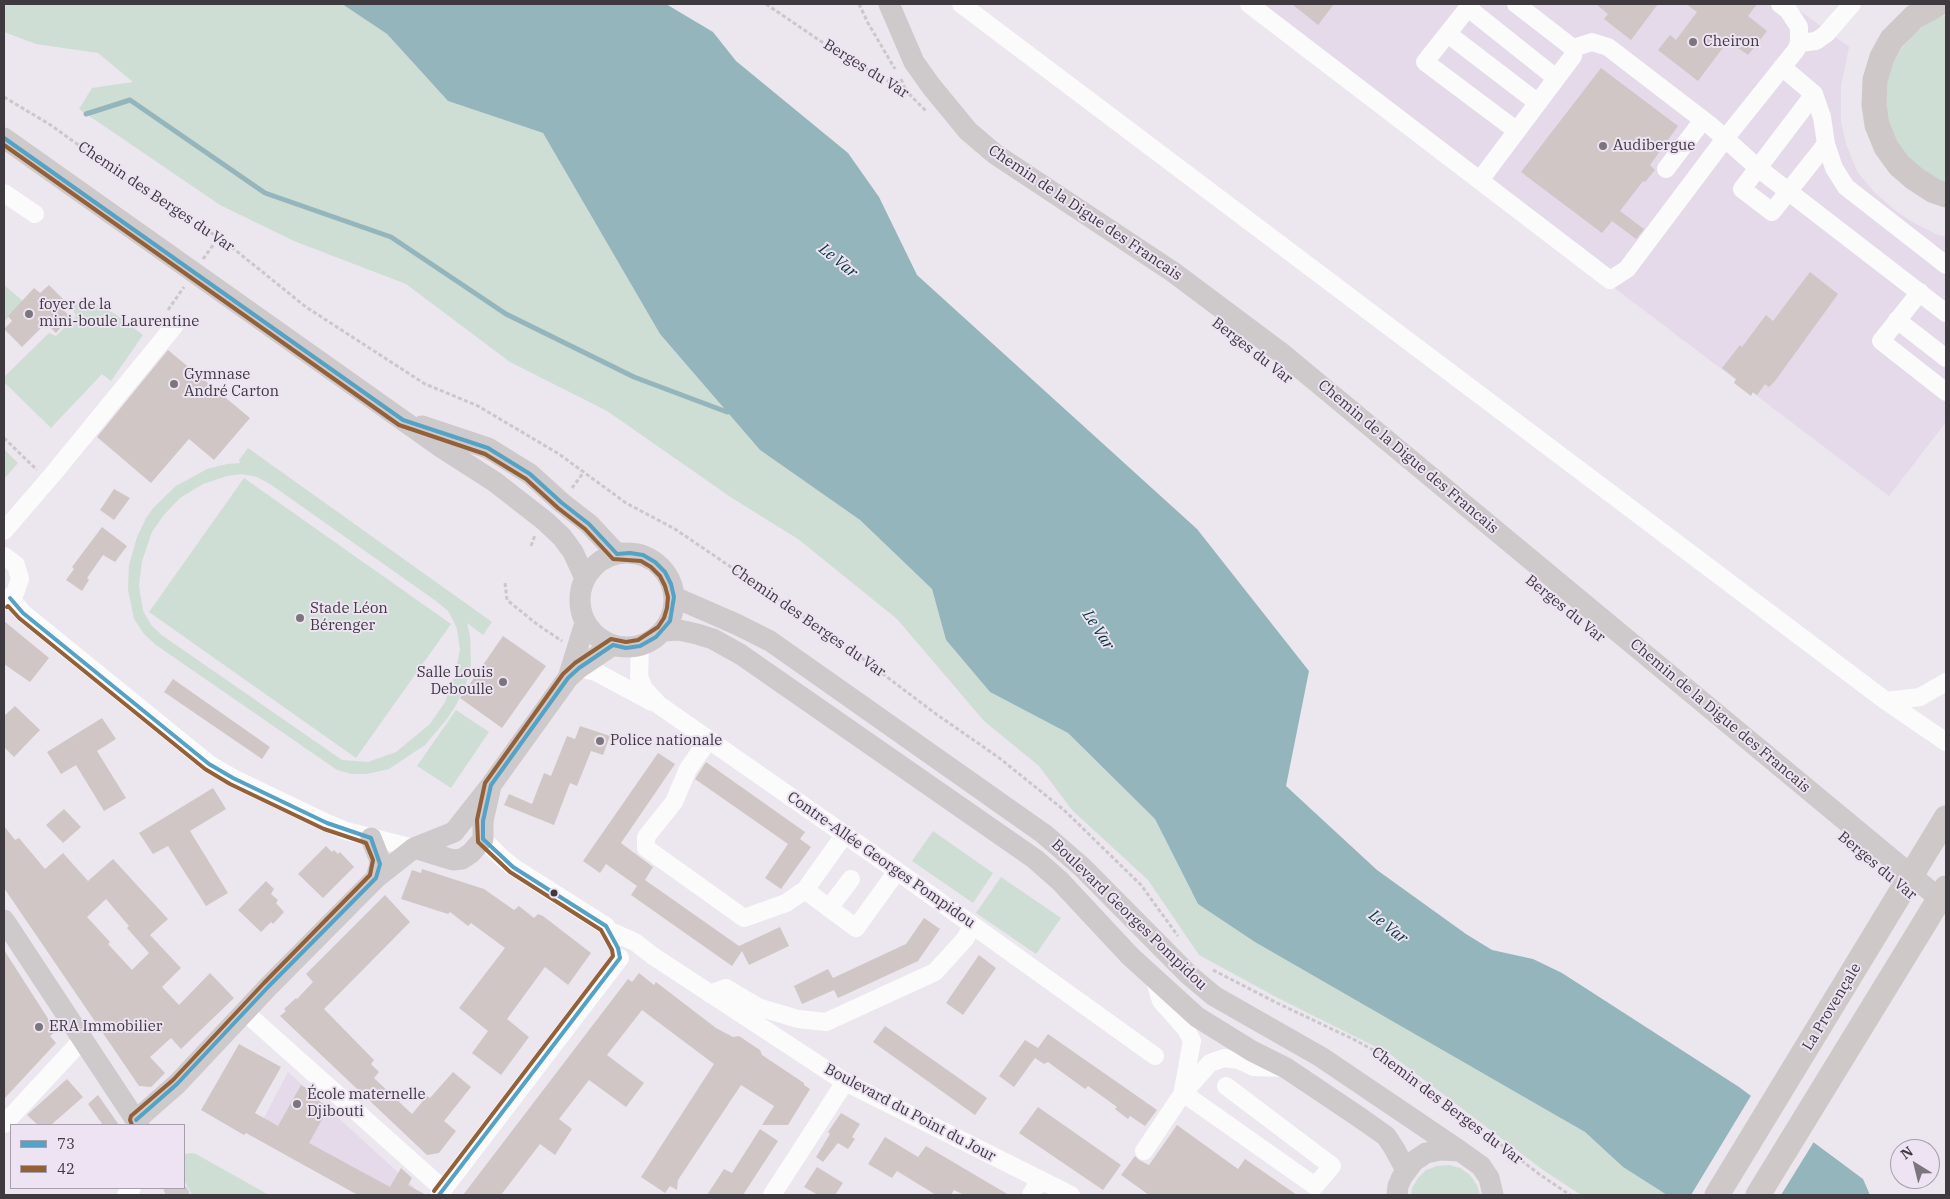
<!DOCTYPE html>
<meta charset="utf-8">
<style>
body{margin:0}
#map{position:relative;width:1950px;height:1199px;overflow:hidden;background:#ece6ee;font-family:"IBM Plex Serif",serif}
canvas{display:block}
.frame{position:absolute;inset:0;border:5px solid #3e3a40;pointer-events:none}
.legend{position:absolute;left:10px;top:1124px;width:175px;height:65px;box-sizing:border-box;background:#ede3f2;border:1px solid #a79fab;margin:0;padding:6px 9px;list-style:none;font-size:15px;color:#3e3a40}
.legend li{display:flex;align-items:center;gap:10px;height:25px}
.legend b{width:25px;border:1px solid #a79fab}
.north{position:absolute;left:1890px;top:1139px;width:50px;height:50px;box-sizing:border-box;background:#ede3f2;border:1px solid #a79fab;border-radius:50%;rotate:324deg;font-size:14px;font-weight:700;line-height:20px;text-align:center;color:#3e3a40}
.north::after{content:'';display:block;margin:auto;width:18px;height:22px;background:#7b767d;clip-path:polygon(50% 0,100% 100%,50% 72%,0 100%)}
</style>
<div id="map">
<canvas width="1950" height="1199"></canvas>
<div class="frame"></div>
<ul class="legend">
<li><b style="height:6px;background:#54a2c5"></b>73</li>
<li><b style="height:6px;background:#936037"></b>42</li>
</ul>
<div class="north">N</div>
</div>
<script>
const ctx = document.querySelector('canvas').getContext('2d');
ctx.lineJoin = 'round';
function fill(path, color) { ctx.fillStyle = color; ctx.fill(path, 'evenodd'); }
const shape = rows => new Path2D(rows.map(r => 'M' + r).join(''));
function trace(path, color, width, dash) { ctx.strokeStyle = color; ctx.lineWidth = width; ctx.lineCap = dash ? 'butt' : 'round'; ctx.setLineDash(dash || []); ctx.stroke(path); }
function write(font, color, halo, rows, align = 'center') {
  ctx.font = font + ' "IBM Plex Serif",serif'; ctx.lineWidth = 4; ctx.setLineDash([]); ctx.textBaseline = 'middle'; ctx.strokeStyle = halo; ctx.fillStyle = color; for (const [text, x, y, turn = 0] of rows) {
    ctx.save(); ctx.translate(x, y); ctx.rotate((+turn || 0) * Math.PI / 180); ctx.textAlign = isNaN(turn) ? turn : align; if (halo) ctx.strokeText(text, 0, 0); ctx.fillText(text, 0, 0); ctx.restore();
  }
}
fill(shape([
 [1240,4,1791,4,1849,47,1841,86,1841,121,1846,144,1857,171,1874,192,1896,211,1914,223,1938,235,1946,237,1946,422,1889,496],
 [288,1072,414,1187,410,1195,357,1195,254,1137]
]), '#e4dae9');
fill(shape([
 [4,4,342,4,387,34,448,101,543,133,660,334,760,450,860,520,932,589,946,640,990,692,1068,733,1155,819,1198,904,1585,1132,1623,1167,1667,1195,1581,1195,1543,1170,1390,1054,1278,998,1199,955,1148,880,1072,810,1039,766,984,721,897,619,798,539,732,498,607,411,510,362,406,284,294,241,220,205,79,109,92,88,133,82,98,53,36,44,4,32],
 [1946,15,1946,184,1923,172,1905,154,1893,136,1885,108,1886,85,1893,62,1909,37,1932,20],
 [4,285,23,301,4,322],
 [82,297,115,314,143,335,111,381,102,374,51,428,4,382,4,377,49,333,56,336,76,316,72,308],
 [248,448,492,622,483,635,467,623,470,636,471,664,466,685,456,705,447,719,425,745,389,769,367,774,352,774,337,770,156,645,144,634,134,619,128,590,129,565,137,537,146,518,154,507,176,486,207,469,227,464,240,463,239,460],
 [242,474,257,477,270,484,436,601,448,611,454,622,457,629,460,650,454,677,445,702,430,724,396,752,368,762,342,760,163,636,152,626,143,611,139,586,142,561,152,532,163,516,180,498,203,484,227,476],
 [4,449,18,463,4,479],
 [244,478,451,624,356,758,149,612],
 [456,710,489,732,451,788,417,766],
 [933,831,993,873,973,903,912,861],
 [1001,877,1061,918,1036,954,976,913],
 [191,1153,196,1154,269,1195,192,1195,184,1180,184,1154],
 [1449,1165,1460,1168,1470,1175,1477,1185,1480,1195,1411,1195,1412,1188,1418,1178,1426,1170,1437,1166]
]), '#ceded5');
fill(shape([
 [342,4,666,4,713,32,736,61,848,153,879,197,917,275,1197,529,1309,671,1286,786,1377,870,1466,934,1492,950,1533,959,1562,973,1739,1087,1863,1179,1870,1195,1667,1195,1623,1167,1585,1132,1255,942,1198,904,1155,819,1068,733,990,692,946,640,932,589,860,520,760,450,660,334,543,133,448,101,387,34]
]), '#94b5bc');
fill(shape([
 [1752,1094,1815,1140,1781,1195,1691,1195]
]), '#ece6ee');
trace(shape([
 [86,114,130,100,265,193,391,237,506,314,634,377,727,412,734,411]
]), '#94b5bc', 5);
fill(shape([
 [1292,4,1334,4,1318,25],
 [1596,4,1658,4,1631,40,1604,19,1608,14],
 [1686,4,1757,4,1748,16,1767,31,1748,55,1728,41,1698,81,1658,50,1670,35,1676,40,1697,12],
 [1601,68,1678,126,1650,165,1655,170,1645,182,1643,181,1620,211,1644,229,1636,239,1612,221,1602,233,1521,172],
 [1810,272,1838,294,1775,381,1769,387,1765,384,1757,395,1753,392,1751,396,1734,383,1736,379,1722,368,1740,345,1742,347,1766,315,1773,321],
 [49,285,63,299,58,304,70,317,56,333,46,323,22,347,4,329,12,321,8,316,34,288,40,293],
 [168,350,250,418,214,460,189,439,151,483,97,437],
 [114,489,130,498,114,520,100,510],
 [102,527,127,546,115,562,103,555,87,578,89,580,82,591,66,580,74,569,72,567],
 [4,621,49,658,30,682,4,664],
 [503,636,546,666,502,728,460,698],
 [173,679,270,747,262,759,164,692],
 [15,706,40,730,14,757,4,747,4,716],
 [102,718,116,739,97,751,126,798,104,811,76,765,61,774,47,752],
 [580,726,610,736,603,755,591,751,577,786,570,783,554,825,504,805,509,794,532,804,544,773,551,776,567,736,575,739],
 [658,753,675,764,621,843,653,867,645,880,739,946,780,927,789,946,749,965,742,951,732,966,631,895,637,886,606,864,600,873,583,861],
 [706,762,805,832,800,839,811,847,781,889,765,878,788,844,695,779],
 [213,788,226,809,190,831,228,893,206,906,168,846,153,854,139,833],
 [64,809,81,827,63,843,46,825],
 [4,826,15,840,19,838,45,869,63,853,88,881,113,859,168,919,150,935,181,968,162,987,179,1005,210,973,234,998,181,1049,171,1038,150,1057,165,1073,151,1087,139,1086,4,888],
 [106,899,129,926,127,928,149,953,132,970,108,944,110,942,87,917],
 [326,846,332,852,334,850,338,854,340,852,354,867,323,898,298,874],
 [422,869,484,889,514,910,519,906,534,918,538,914,543,916,591,953,568,985,545,967,507,1019,529,1037,501,1075,472,1053,488,1031,459,1008,505,948,471,923,468,926,450,912,448,914,401,899,412,870,421,873],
 [266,881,274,889,271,894,278,900,276,903,284,912,273,924,271,922,261,932,238,910],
 [385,895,410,922,324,1009,374,1060,371,1064,379,1072,374,1078,412,1114,427,1096,430,1098,453,1072,471,1087,444,1121,456,1131,439,1153,427,1155,280,1016,286,1011,284,1009,296,998,297,999,313,982,306,974],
 [924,918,940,929,918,961,838,998,834,990,802,1004,794,986,828,969,833,978,906,944],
 [4,950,56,1031,50,1036,56,1043,4,1099],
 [979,955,996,968,963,1015,946,1003],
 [639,973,654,985,656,982,716,1028,733,1037,739,1036,760,1050,762,1055,804,1083,804,1085,810,1089,788,1125,762,1125,774,1106,741,1085,678,1180,677,1190,670,1186,665,1193,641,1177,714,1064,642,1010,607,1055,644,1083,626,1107,589,1080,559,1119,572,1129,555,1155,540,1144,501,1195,463,1195,628,979,632,982],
 [885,1026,987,1098,975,1115,873,1042],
 [1048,1034,1157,1110,1145,1126,1130,1116,1128,1119,1115,1109,1117,1107,1088,1086,1085,1089,1048,1062,1044,1064,1035,1058,1014,1087,999,1076,1025,1040,1038,1048],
 [239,1044,281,1067,255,1113,278,1126,301,1085,316,1094,314,1098,329,1107,309,1143,390,1187,401,1168,412,1178,408,1185,426,1195,358,1195,246,1133,244,1135,201,1110],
 [67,1079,83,1097,51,1125,38,1125,27,1115],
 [98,1095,119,1125,103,1125,88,1104],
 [1038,1107,1121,1165,1103,1190,1019,1133],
 [841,1113,860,1124,852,1137,855,1139,848,1149,838,1143,823,1162,816,1157,830,1134,828,1132],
 [1177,1125,1238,1169,1245,1159,1297,1195,1149,1195,1121,1175,1135,1156,1139,1160,1149,1165],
 [760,1129,778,1141,743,1195,707,1195,724,1169,732,1173],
 [885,1137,918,1157,926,1146,1009,1195,964,1195,954,1190,951,1195,936,1195,897,1171,892,1178,868,1164],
 [817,1167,843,1183,835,1195,818,1195,804,1187]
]), '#d0c6c6');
trace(shape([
 [766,4,841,55,906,91,926,111],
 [859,4,868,23,895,69],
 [901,79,906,91],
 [4,97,49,124,164,206,195,225,219,237,306,307,425,384,478,406,559,454,626,503,675,529,834,637,936,714,998,757,1064,810,1141,885,1178,936],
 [203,259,219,237],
 [168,310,184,287],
 [4,438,37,470],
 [572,488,583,473],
 [531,546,535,535],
 [505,583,507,600,538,625,562,641],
 [1213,970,1275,1002,1353,1039,1388,1058,1539,1174,1570,1195]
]), '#cac8cb', 3, [4, 2.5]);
trace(shape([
 [961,4,1886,701,1946,742],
 [1249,4,1610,280,1627,269,1724,140,1796,50,1799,43,1799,27,1788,10,1780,4],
 [1471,4,1425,62,1517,131],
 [1468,8,1556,78],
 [1448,34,1538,103],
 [1799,43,1816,41,1826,34,1852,4],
 [1573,48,1592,42,1608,47,1711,126,1758,168,1946,313],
 [1782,67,1814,94,1822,117,1826,144,1834,168,1846,187,1946,265],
 [1814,94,1742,189,1772,212,1826,144],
 [1666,169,1703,120],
 [1480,180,1573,56,1573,48,1516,4],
 [4,193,35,214],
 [1920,292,1881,341,1946,392],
 [1897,320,1946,358],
 [4,531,53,474,175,325],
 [4,556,16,565,20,579,15,593,4,601],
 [10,598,23,613,209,764,233,778,327,823,346,831,414,848],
 [640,646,639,676,644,689,659,705,897,871,1155,1056],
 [579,668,596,672,652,702],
 [1886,701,1920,697,1946,682],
 [709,739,688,769,674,802,646,837,646,848,744,918,786,903,805,890,845,834],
 [483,839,502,858,513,867,606,926,614,941],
 [805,890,856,928,897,871],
 [829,908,851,879],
 [610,931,635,942,653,956,845,1082,1071,1195],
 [1154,978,1161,1001,1186,1029,1192,1041,1183,1090],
 [710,994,726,988,758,1007,798,1019,826,1022,935,972,965,939,972,926],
 [246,1013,443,1189],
 [1183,1093,1315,1186,1332,1166,1226,1086],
 [4,1124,83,1039],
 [1144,1151,1183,1093,1210,1063,1224,1058,1239,1060,1254,1067,1285,1068],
 [126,1195,132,1188],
 [439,1195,620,958],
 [772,1195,845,1082],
 [1031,1195,1040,1180]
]), '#fcfbfc', 18);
trace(shape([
 [889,4,914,62,931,86,968,131,995,154,1173,272,1284,355,1946,904],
 [4,138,442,448,495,482,545,521,562,537,573,552,585,578],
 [422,426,488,448,530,474,562,503,589,524,617,554],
 '580 600a47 47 0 1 1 94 0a47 47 0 1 1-94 0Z',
 [674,597,736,624,770,641,1044,834,1082,867,1189,975,1214,996,1321,1057,1460,1151],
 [663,631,679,630,697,634,713,639,740,654,1035,859,1060,881,1130,956,1197,1017,1252,1051,1286,1068,1359,1117,1386,1136,1394,1148,1406,1170],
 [568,678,585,623],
 [371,838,379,858,380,864,376,878],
 [414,848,453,860,462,859,471,853,483,839,483,821,490,790],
 [4,920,139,1125],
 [136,1120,177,1084,268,987,376,878,414,848,454,832,491,785,568,678,579,668,613,645],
 [174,1188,179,1195],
 [1397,1195,1398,1186,1402,1177,1414,1161,1426,1153,1441,1150,1460,1151,1481,1166,1489,1178,1493,1195]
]), '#cec9ca', 21);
trace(shape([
 [1938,4,1914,17,1892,39,1882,57,1875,80,1874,105,1877,125,1886,147,1899,165,1914,178,1934,191,1946,195],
 [1717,1195,1946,818],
 [1758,1195,1946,888]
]), '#cfc8c8', 25);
trace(shape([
 [4,138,403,420,488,448,530,474,562,503,589,524,617,554],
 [10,598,23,613,209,764,233,778,327,823,371,838],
 [613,645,626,648,640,646,656,637,670,621,674,597,671,584,665,572,655,562,643,555,630,553,617,554],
 [483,839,483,821,491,785,568,678,579,668,613,645],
 [483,839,513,867,606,926,618,948,620,958],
 [136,1120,177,1084,268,987,376,878,380,864,371,838],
 [439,1195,620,958]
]), '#54a2c5', 4);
trace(shape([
 [4,145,399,425,485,454,526,479,558,508,585,529,613,559,641,561,651,567,660,576,665,586,668,597,667,608,664,618,658,627,638,640,626,642,611,639,575,663,563,674,485,783,477,820,478,842,510,872,601,930,612,950,613,956,434,1191],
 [7,607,8,606,19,618,205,769,230,784,324,829,366,843,373,860,370,875,264,983,173,1080,131,1116,130,1120,132,1125]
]), '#936037', 4);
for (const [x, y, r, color] of [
 [1693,42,5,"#7b767d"],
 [1603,146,5,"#7b767d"],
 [29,314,5,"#7b767d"],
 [174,384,5,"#7b767d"],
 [300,618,5,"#7b767d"],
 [503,682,5,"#7b767d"],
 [600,741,5,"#7b767d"],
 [554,893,4.5,"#3e3a40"],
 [39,1027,5,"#7b767d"],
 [297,1104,5,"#7b767d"]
]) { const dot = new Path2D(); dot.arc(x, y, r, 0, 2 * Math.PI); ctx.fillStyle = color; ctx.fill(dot); trace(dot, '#ede3f2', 2); }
write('15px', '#3e3a40', '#ede3f2', [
 ["Cheiron",1703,42],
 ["Audibergue",1613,146],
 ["foyer de la",39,305],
 ["mini-boule Laurentine",39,322],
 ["Gymnase",184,375],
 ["André Carton",184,392],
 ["Stade Léon",310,609],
 ["Bérenger",310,626],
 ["Salle Louis",493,673,"right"],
 ["Deboulle",493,690,"right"],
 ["Police nationale",610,741],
 ["ERA Immobilier",49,1027],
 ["École maternelle",307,1095],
 ["Djibouti",307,1112]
], 'left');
write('15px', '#3e3a40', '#ede3f2', [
 ["Berges du Var",866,69,32],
 ["Chemin des Berges du Var",156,197,34],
 ["Chemin de la Digue des Francais",1085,213,34],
 ["Berges du Var",1252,351,38],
 ["Chemin de la Digue des Francais",1408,457,40],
 ["Berges du Var",1565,609,39],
 ["Chemin des Berges du Var",808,621,35],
 ["Chemin de la Digue des Francais",1720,716,40],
 ["Contre-Allée Georges Pompidou",881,860,35],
 ["Berges du Var",1877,866,40],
 ["Boulevard Georges Pompidou",1129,915,44],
 ["La Provençale",1832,1007,-59],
 ["Chemin des Berges du Var",1447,1106,37],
 ["Boulevard du Point du Jour",910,1113,28]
]);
write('italic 16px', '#02343a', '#ede3f2', [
 ["Le Var",838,261,39],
 ["Le Var",1098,630,57],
 ["Le Var",1388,927,38]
]);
</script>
